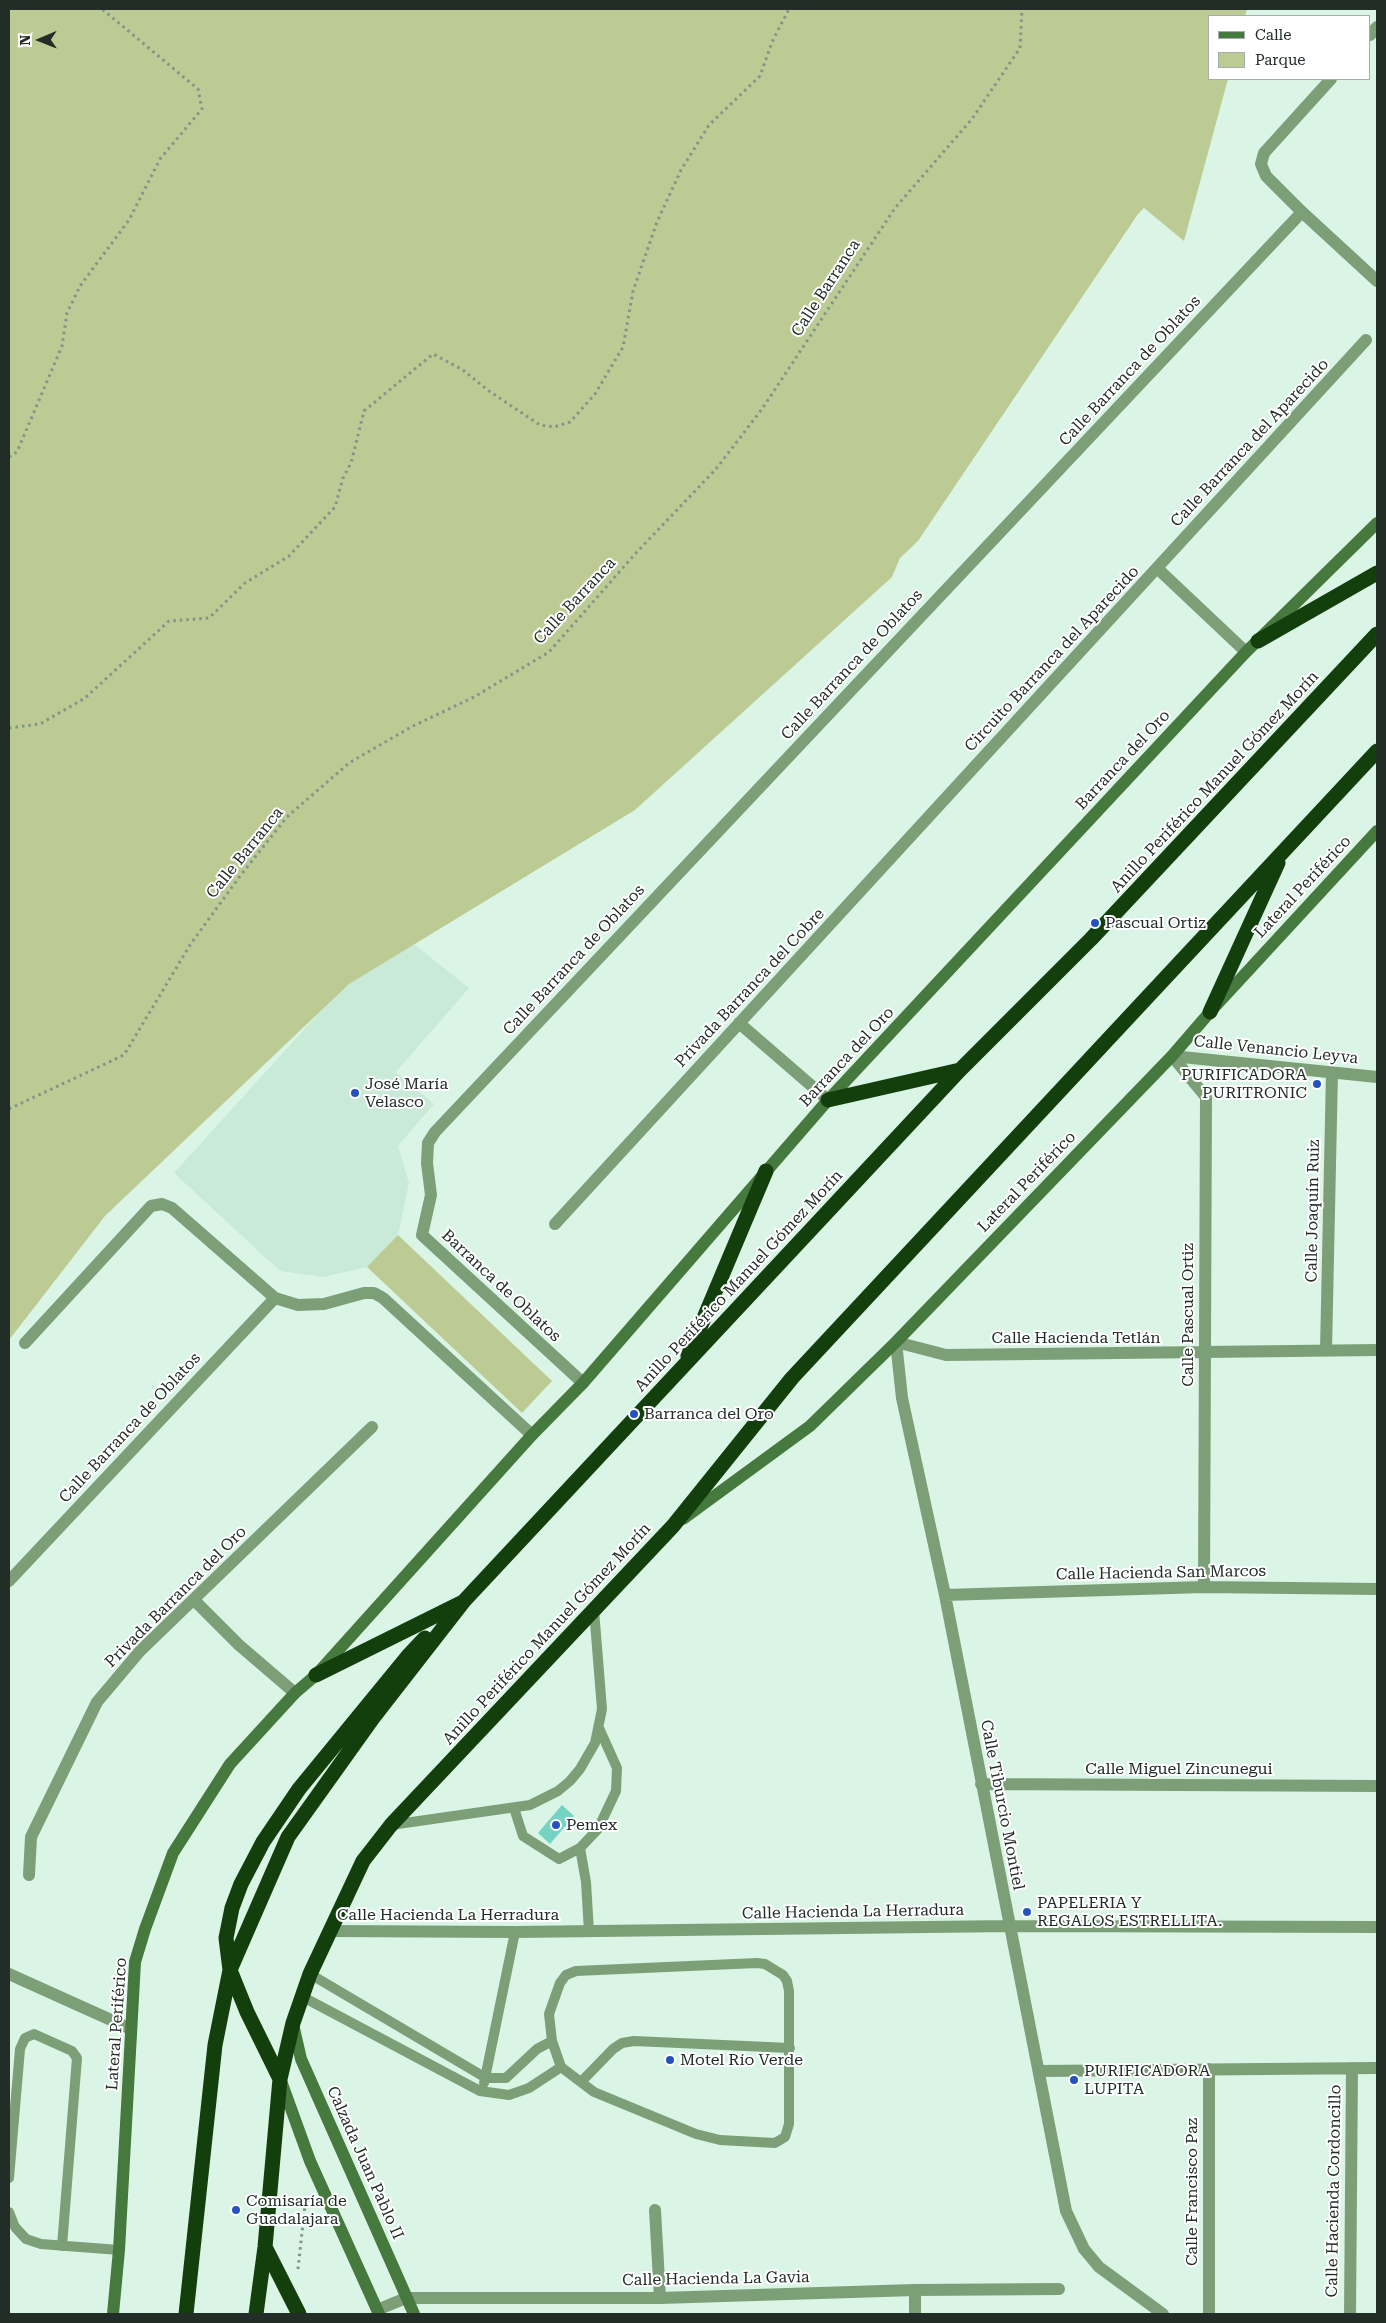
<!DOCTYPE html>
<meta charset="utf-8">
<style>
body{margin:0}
#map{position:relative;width:1386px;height:2323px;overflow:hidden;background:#daf5e6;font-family:"Roboto Serif",serif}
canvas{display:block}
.frame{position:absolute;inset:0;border:10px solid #232d28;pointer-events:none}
.legend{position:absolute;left:1208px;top:15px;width:162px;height:65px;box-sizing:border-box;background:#fff;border:1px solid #a7aba9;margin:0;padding:6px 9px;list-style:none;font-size:15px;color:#232d28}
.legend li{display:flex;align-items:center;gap:10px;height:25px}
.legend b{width:25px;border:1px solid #a7aba9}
.north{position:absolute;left:15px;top:15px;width:50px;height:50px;-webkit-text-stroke:4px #fff;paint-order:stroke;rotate:269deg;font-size:14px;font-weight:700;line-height:20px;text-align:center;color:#232d28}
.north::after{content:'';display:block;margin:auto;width:18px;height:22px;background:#232d28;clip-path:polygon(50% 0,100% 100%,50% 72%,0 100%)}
</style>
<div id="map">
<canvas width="1386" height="2323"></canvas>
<div class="frame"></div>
<ul class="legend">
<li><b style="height:6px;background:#46793e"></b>Calle</li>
<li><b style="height:14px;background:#bccb93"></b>Parque</li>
</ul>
<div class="north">N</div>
</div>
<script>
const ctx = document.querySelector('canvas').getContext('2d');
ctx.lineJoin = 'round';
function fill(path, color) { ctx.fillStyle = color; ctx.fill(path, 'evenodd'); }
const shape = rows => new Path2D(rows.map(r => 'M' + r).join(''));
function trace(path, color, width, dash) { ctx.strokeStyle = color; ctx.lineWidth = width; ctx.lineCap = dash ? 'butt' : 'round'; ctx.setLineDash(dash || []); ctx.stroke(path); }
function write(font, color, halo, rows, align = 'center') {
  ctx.font = font + ' "Roboto Serif",serif'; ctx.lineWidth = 4; ctx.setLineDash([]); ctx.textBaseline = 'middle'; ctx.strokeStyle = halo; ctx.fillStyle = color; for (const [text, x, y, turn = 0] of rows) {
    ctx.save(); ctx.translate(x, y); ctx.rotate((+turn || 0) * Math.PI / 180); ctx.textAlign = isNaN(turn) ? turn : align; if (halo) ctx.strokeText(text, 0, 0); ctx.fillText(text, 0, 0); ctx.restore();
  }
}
fill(shape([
 [395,929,469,988,396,1072,434,1104,398,1146,409,1183,398,1235,367,1267,323,1277,280,1271,174,1173]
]), '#c8ead7');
fill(shape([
 [9,9,1247,9,1245,16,1210,16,1210,79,1228,79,1184,241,1144,208,1138,214,918,541,900,558,892,577,635,810,349,984,105,1216,9,1340],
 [398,1235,552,1381,522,1413,367,1267]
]), '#bccb93');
fill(shape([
 [562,1805,574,1816,550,1844,538,1833]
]), '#75d3c4');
trace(shape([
 [9,457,17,452,62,346,67,313,80,286,129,220,160,159,202,109,198,89,102,9],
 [9,728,40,724,85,698,169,621,209,618,245,583,289,556,335,507,343,478,351,463,364,411,433,354,463,370,489,391,540,425,554,427,570,422,595,394,623,347,633,291,657,222,681,170,709,125,760,76,772,42,789,9],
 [9,1109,124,1055,190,945,240,876,287,817,349,763,411,727,474,697,549,652,636,553,716,469,762,409,895,208,972,119,1020,48,1022,9],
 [298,2269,306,2196]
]), '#81948a', 3, [2.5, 4]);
trace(shape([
 [514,1808,523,1836,559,1859,580,1848,598,1829,616,1791,617,1768,599,1728],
 [391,1825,530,1805,558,1791,570,1781,580,1769,595,1743,602,1709,594,1610],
 [580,1848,586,1882,589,1932],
 [757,1963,765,1964,783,1975,787,1981,789,1991,789,2124,785,2137,775,2143,720,2140,696,2134,594,2092,561,2067,552,2041,549,2014,560,1983,566,1975,576,1971,757,1963],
 [310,1974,486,2078,506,2078,537,2049,552,2041],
 [301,1996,480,2091,509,2095,529,2088,561,2067],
 [581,2082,613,2049,622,2043,634,2041,790,2048],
 [484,2083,515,1932],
 [9,2178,20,2049,25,2038,34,2034,72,2051,77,2058,62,2246],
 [9,2212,15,2227,26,2239,41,2244,119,2250]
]), '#7d9f78', 10);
trace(shape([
 [1370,35,1377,27],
 [1331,79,1264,153,1261,164,1266,176,1302,212,1377,281],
 [1157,568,1246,652],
 [739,1023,828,1100],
 [1172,1056,1206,1097,1204,1587],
 [1172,1056,1377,1077],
 [555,1224,1366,340],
 [25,1343,151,1206,162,1204,172,1208,275,1298,298,1305,324,1304,364,1293,374,1293,383,1298,532,1435],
 [1326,1350,1332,1072],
 [583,1383,422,1235,431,1195,427,1163,428,1143,435,1132,1302,212],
 [9,1581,275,1298],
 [945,1595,1204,1587,1377,1589],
 [194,1600,239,1645,295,1693],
 [981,1784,1377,1786],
 [29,1875,31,1837,97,1702,140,1651,372,1427],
 [329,1931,515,1932,1011,1926,1377,1927],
 [9,1974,131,2029],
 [1039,2071,1377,2068],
 [655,2210,660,2298],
 [377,2310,406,2298,660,2298,915,2290,1059,2289],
 [915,2314,915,2290],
 [1163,2314,1099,2267,1084,2249,1066,2211,945,1595,902,1398,896,1342,946,1355,1377,1350],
 [1209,2314,1209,2069],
 [1350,2314,1352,2068]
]), '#7d9f78', 12);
trace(shape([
 [683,1519,810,1426,896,1342,1172,1056,1210,1012,1377,831],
 [293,2024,301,2059,414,2314],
 [281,2081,310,2161,379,2314],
 [113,2314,119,2250,135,1962,145,1929,173,1853,230,1764,295,1693,316,1675,532,1435,583,1383,828,1100,1246,652,1377,523]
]), '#46793e', 12);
trace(shape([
 [1258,641,1377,573],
 [1210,1012,1278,863],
 [828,1100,960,1070],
 [688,1356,766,1171],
 [316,1675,461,1603],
 [280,2079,247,2012,230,1970,226,1938,232,1908,241,1884,263,1842,299,1789,408,1656,425,1638],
 [265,2247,299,2314],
 [186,2314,215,2045,230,1970,288,1837,373,1718,464,1601,960,1070,1091,939,1377,634],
 [256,2314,265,2247,280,2079,293,2023,310,1974,363,1861,391,1825,673,1526,792,1378,1377,751]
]), '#133f0d', 15);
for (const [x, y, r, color] of [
 [1095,923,5,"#2452c0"],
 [1317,1084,5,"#2452c0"],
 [355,1093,5,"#2452c0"],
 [634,1414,5,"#2452c0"],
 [556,1825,5,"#2452c0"],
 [1027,1912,5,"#2452c0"],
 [670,2060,5,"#2452c0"],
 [1074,2080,5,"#2452c0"],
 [236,2210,5,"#2452c0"]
]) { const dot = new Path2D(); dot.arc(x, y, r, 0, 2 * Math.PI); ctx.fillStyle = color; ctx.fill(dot); trace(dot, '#fff', 2); }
write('16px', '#232d28', '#fff', [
 ["Calle Barranca",826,288,-57],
 ["Calle Barranca de Oblatos",1130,371,-47],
 ["Calle Barranca del Aparecido",1250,443,-47],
 ["Calle Barranca",575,601,-47],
 ["Circuito Barranca del Aparecido",1052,659,-47],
 ["Calle Barranca de Oblatos",852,665,-47],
 ["Barranca del Oro",1123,760,-47],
 ["Anillo Periférico Manuel Gómez Morín",1215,782,-47],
 ["Calle Barranca",245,853,-51],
 ["Lateral Periférico",1303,887,-47],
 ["Calle Barranca de Oblatos",574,960,-47],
 ["Privada Barranca del Cobre",750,988,-47],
 ["Calle Venancio Leyva",1276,1050,6],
 ["Barranca del Oro",847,1057,-47],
 ["Lateral Periférico",1027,1182,-46],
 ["Calle Joaquín Ruiz",1313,1211,-89],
 ["Anillo Periférico Manuel Gómez Morín",739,1281,-47],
 ["Barranca de Oblatos",501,1286,43],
 ["Calle Pascual Ortiz",1188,1315,-90],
 ["Calle Hacienda Tetlán",1076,1338],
 ["Calle Barranca de Oblatos",130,1428,-47],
 ["Calle Hacienda San Marcos",1161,1573,-1],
 ["Privada Barranca del Oro",176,1597,-45],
 ["Anillo Periférico Manuel Gómez Morín",547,1634,-47],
 ["Calle Miguel Zincunegui",1179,1769],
 ["Calle Tiburcio Montiel",1002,1805,79],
 ["Calle Hacienda La Herradura",853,1912,-1],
 ["Calle Hacienda La Herradura",448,1915],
 ["Lateral Periférico",117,2024,-86],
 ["Calzada Juan Pablo II",365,2163,66],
 ["Calle Hacienda Cordoncillo",1334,2191,-89],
 ["Calle Francisco Paz",1192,2192,-90],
 ["Calle Hacienda La Gavia",716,2279,-1]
]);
write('16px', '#232d28', '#fff', [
 ["Pascual Ortiz",1105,923],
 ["PURIFICADORA",1307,1075,"right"],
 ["PURITRONIC",1307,1093,"right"],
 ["José María",365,1084],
 ["Velasco",365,1102],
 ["Barranca del Oro",644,1414],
 ["Pemex",566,1825],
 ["PAPELERIA Y",1037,1903],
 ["REGALOS ESTRELLITA.",1037,1921],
 ["Motel Río Verde",680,2060],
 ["PURIFICADORA",1084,2071],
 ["LUPITA",1084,2089],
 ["Comisaría de",246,2201],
 ["Guadalajara",246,2219]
], 'left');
</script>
